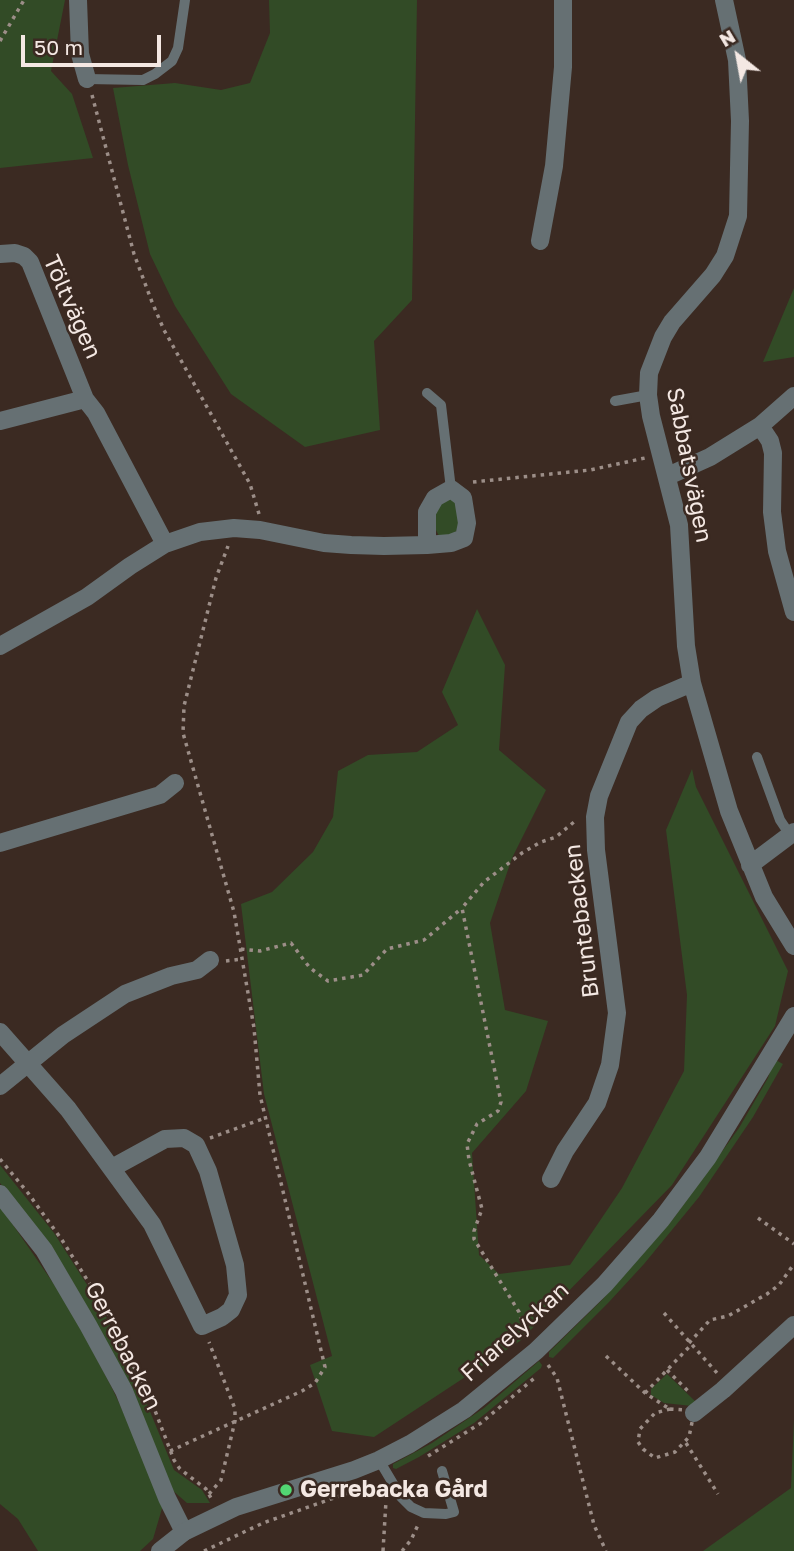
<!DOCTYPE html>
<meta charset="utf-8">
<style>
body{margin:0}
#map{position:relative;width:794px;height:1551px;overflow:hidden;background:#3b2a22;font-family:"Golos Text",sans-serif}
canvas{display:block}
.north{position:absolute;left:703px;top:21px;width:70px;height:70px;-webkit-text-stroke:5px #3b2a22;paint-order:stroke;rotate:329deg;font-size:19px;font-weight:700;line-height:28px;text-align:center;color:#f4e8e3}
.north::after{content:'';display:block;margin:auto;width:24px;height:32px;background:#f4e8e3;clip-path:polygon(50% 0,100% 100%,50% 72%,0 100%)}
.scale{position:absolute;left:21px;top:35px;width:140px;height:32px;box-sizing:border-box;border:4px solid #f4e8e3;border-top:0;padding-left:9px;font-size:21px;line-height:24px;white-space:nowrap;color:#f4e8e3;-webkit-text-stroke:5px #3b2a22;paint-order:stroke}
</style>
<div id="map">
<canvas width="794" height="1551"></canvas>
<div class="north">N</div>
<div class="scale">50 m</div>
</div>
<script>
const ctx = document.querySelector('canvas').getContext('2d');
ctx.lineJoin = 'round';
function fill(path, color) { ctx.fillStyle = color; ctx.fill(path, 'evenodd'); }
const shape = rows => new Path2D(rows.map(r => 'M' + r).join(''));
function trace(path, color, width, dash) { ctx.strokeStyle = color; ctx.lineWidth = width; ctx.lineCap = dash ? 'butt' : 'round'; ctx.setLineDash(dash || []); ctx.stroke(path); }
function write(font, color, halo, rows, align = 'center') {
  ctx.font = font + ' "Golos Text",sans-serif'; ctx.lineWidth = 5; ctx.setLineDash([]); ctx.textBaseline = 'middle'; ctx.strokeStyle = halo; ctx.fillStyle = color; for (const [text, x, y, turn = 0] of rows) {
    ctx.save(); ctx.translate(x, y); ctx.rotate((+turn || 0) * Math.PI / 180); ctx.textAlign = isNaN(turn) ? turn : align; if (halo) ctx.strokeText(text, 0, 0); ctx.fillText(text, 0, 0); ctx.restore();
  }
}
fill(shape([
 [0,0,65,0,51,71,72,94,93,158,0,168],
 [269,0,417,0,412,300,374,341,380,430,305,447,231,394,175,306,150,254,128,165,113,88,175,83,221,90,250,83,270,33],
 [794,288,794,357,763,362],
 [454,497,460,526,455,533,450,537,439,536,434,526,434,516,442,500],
 [477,609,505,665,499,750,546,790,512,858,490,923,505,1010,548,1021,526,1091,472,1153,479,1255,499,1274,570,1265,622,1188,684,1071,687,995,666,830,692,769,696,787,788,971,775,1026,672,1185,520,1341,374,1437,332,1431,310,1365,332,1356,264,1094,241,904,272,892,313,852,333,817,338,771,368,755,417,752,458,725,442,692],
 [774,1059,783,1064,753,1117,699,1197,644,1264,609,1302,553,1358,549,1357,549,1352,602,1300,673,1219,739,1128,768,1078],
 [0,1165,54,1233,100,1305,131,1365,174,1470,202,1490,210,1503,187,1503,171,1489,108,1345,67,1272,0,1183],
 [0,1206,69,1306,112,1388,137,1441,163,1505,153,1539,140,1551,38,1551,18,1519,0,1504],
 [539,1361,542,1365,541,1368,474,1423,419,1457,396,1469,393,1468,393,1464,432,1443,484,1408],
 [667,1374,696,1402,692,1406,664,1403,651,1395,651,1389],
 [794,1419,794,1551,703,1551,791,1488]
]), '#324b26');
trace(shape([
 [0,41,24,0],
 [92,95,134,254,152,302,164,330,250,484,259,514],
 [473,482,590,470,645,458],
 [241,949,260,951,291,943,310,968,328,981,363,975,387,949,424,940,462,908],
 [226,961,243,959],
 [210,1138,265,1118],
 [0,1159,28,1193,62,1240,105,1308,154,1408,174,1460,180,1469,206,1489,211,1498],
 [758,1218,794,1244],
 [664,1313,717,1373],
 [526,1337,519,1312,474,1239,474,1231,482,1209,469,1160,467,1144,477,1124,498,1111,501,1102,462,908,484,882,522,853,541,842,556,837,574,822],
 [689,1343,710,1320,728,1316,767,1294,779,1285,794,1264],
 [606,1356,645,1393,668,1408],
 [548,1365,557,1378,594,1525,606,1551],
 [667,1370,690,1393],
 [645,1393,691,1345],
 [670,1409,686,1410,694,1413,689,1437,675,1452,655,1458,643,1449,638,1442,640,1429,655,1413,670,1409],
 [686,1443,718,1494],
 [170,1451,302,1391,315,1383,325,1367,260,1095,254,1028,234,912,183,733,184,706,216,578,228,546],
 [428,1456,481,1423,537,1376],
 [209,1494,221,1480,235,1421,235,1409,209,1342],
 [204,1551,263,1523,348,1493],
 [383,1551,386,1501],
 [402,1551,411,1540,418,1525]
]), '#9c8e88', 3.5, [3.5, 5]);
trace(shape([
 [87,79,143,80,155,74,172,61,178,48,185,0],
 [427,393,441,405,451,489],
 [615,401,648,395],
 [757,757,780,820,790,835],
 [379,1460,401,1497,411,1507,424,1513,446,1514,454,1512,442,1471]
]), '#667073', 10);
trace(shape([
 [78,0,80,54,87,79],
 [724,0,737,60,740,121,738,216,725,256,713,275,672,322,663,337,649,373,648,395,651,416,679,525,686,646,692,683,729,811,764,897,794,946],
 [540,241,554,166,563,67,563,0],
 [0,254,15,253,24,256,30,262,85,399,96,413,165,544],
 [0,421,85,399],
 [760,426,794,396],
 [668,476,710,457,760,426,770,441,773,453,772,512,777,551,794,612],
 [0,646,87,597,130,566,165,544,200,532,234,528,260,530,324,543,351,545,384,546,427,545,451,543,464,538,467,523,463,498,451,489,435,498,427,512,427,545],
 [0,843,160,795,175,783],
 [750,865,794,832],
 [0,1032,68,1109,152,1224,202,1326,222,1317,231,1310,238,1295,235,1265,208,1171,196,1145,184,1138,165,1139,112,1168],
 [0,1086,63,1035,125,994,171,976,197,970,210,960],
 [551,1179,565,1151,597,1103,610,1065,617,1013,596,850,595,817,599,796,629,722,641,709,657,698,692,683],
 [0,1194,44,1250,88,1325,124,1391,167,1498,184,1532],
 [694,1413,723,1390,794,1325]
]), '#667073', 18);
trace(shape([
 [160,1551,184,1532,236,1507,354,1470,379,1460,410,1444,464,1410,536,1351,605,1284,661,1220,708,1157,794,1016]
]), '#667073', 18);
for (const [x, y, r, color] of [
 [286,1490,7,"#52d673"]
]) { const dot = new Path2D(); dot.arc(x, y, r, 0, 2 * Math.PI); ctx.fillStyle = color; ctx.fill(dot); trace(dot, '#3b2a22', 2.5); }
write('23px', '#f4e8e3', '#3b2a22', [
 ["Töltvägen",72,307,66],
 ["Sabbatsvägen",689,465,79],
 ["Bruntebacken",582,921,-97],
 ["Friarelyckan",515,1332,-42],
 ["Gerrebacken",123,1346,63]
]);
write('bold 23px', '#f4e8e3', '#3b2a22', [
 ["Gerrebacka Gård",300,1490]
], 'left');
</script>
